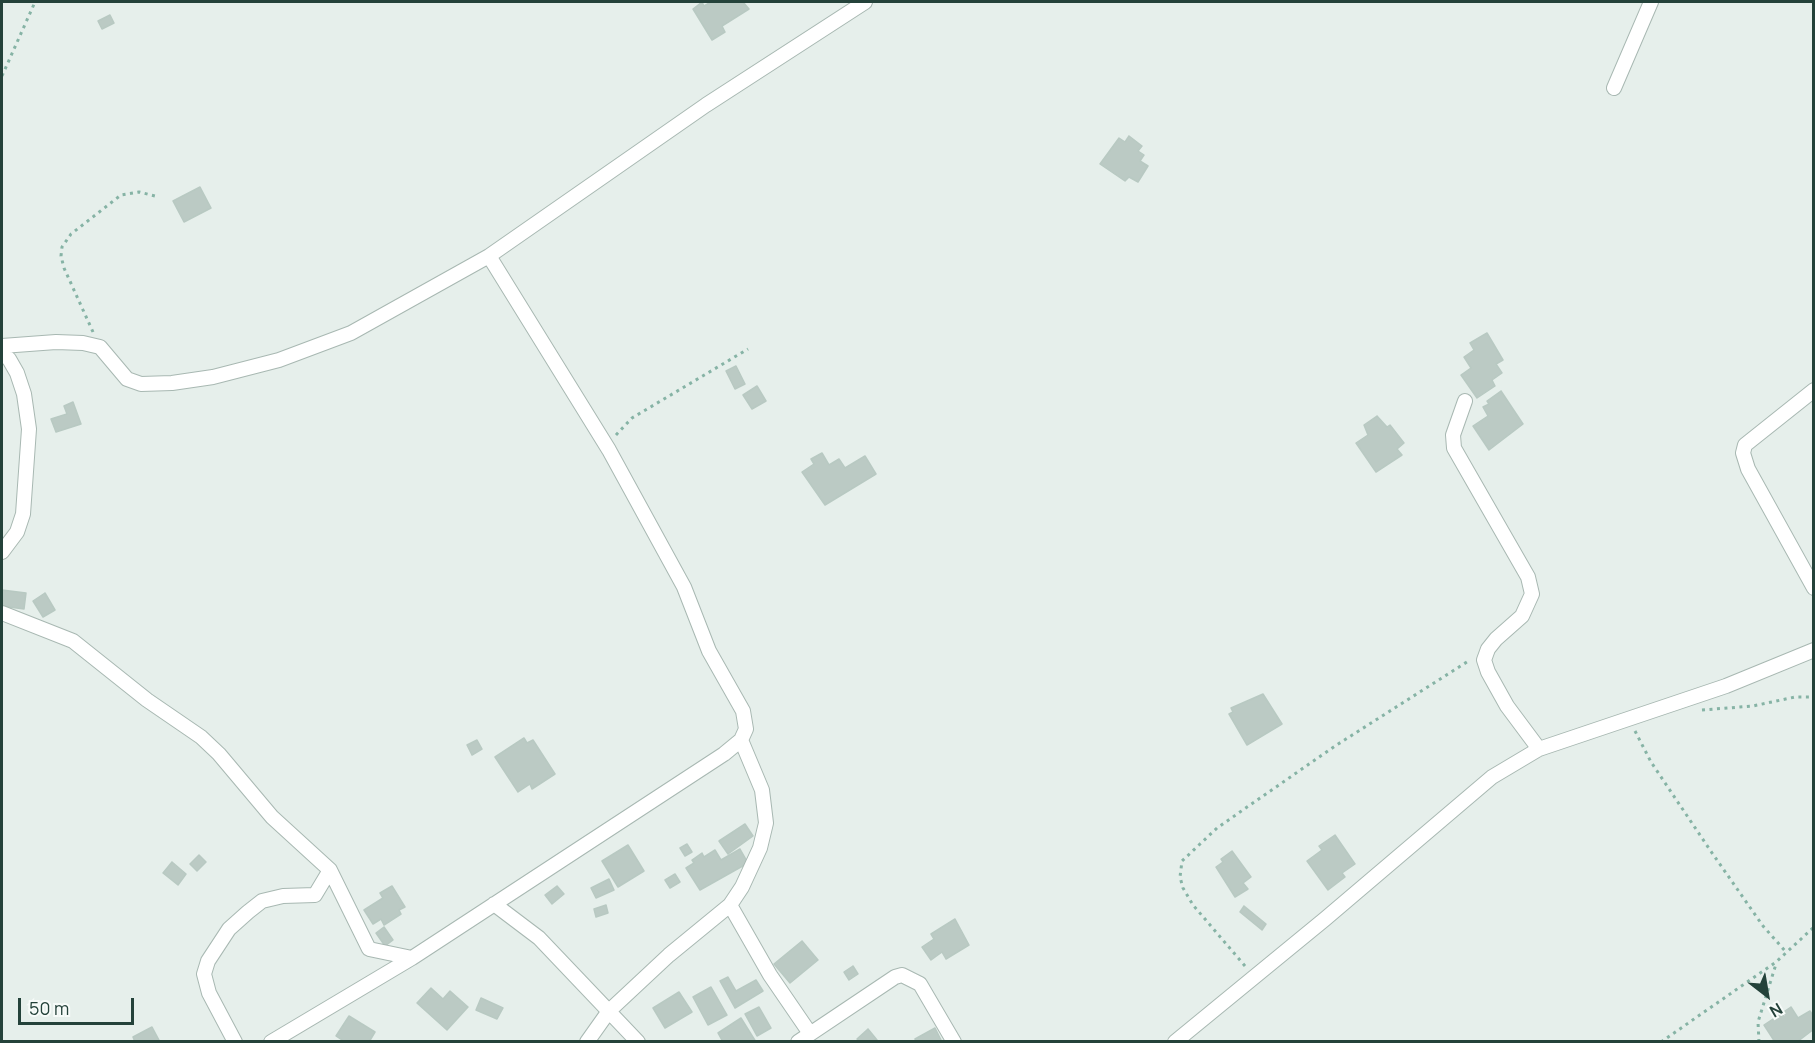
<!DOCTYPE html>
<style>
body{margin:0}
#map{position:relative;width:1815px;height:1043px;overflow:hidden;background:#e6efeb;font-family:Manrope,sans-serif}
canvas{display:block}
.frame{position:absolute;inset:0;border:3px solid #24423a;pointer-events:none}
.north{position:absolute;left:1737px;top:965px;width:60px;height:60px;-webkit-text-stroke:4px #f7fbf9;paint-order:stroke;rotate:149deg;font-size:16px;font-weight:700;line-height:24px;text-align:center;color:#24423a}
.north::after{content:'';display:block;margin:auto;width:21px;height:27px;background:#24423a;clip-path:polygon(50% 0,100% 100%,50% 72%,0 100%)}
.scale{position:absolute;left:18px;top:998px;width:116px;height:27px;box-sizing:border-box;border:3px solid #24423a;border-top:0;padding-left:8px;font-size:18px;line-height:21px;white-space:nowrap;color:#24423a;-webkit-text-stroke:4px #f7fbf9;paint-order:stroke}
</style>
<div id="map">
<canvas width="1815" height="1043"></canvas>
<div class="frame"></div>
<div class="north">N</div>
<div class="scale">50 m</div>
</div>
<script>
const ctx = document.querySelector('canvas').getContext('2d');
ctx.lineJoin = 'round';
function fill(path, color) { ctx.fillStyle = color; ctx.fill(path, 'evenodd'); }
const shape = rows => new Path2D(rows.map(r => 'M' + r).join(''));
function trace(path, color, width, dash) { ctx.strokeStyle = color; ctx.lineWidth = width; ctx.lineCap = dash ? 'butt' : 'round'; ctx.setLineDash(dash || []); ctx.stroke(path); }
const building = shape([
 [702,2,704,6,711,2,743,2,749,9,722,26,725,32,712,40,693,9,702,2],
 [110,15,114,23,102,29,98,21,110,15],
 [1129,136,1142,146,1138,151,1144,155,1140,161,1148,166,1138,182,1129,177,1125,181,1100,164,1119,138,1125,142,1129,136],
 [200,187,211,208,184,222,173,201,200,187],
 [1487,333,1503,360,1496,364,1502,373,1492,380,1495,386,1477,398,1461,375,1471,368,1464,357,1474,350,1470,343,1487,333],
 [736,366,745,384,735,389,726,371,736,366],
 [757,386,766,401,752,409,743,395,757,386],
 [1501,391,1523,424,1489,450,1473,426,1488,416,1483,407,1489,404,1487,401,1501,391],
 [73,402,81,424,56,432,51,419,67,414,64,406,73,402],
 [1377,416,1387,427,1390,425,1404,443,1397,449,1402,455,1376,472,1356,443,1368,435,1364,425,1377,416],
 [822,453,829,465,839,459,845,468,865,456,876,474,825,505,802,472,814,464,811,459,822,453],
 [2,590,26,593,24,609,2,606,2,590],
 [45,593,55,610,43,617,33,601,45,593],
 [1263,694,1282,724,1247,745,1229,714,1233,712,1231,708,1263,694],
 [524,738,527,743,533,740,555,774,532,789,530,784,518,792,495,757,524,738],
 [477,740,482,749,472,755,467,745,477,740],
 [745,824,753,836,728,854,719,841,745,824],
 [1335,835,1355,864,1342,873,1345,877,1328,890,1307,861,1322,850,1319,846,1335,835],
 [687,844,692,852,685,856,680,848,687,844],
 [628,845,644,871,618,887,602,861,628,845],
 [740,849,748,863,700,890,686,868,694,863,692,860,702,853,704,857,715,850,721,860,740,849],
 [1232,851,1251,877,1243,883,1248,889,1235,897,1216,867,1223,862,1221,859,1232,851],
 [199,855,206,862,197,871,190,864,199,855],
 [172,862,186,874,178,885,163,873,172,862],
 [675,874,680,882,670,888,665,880,675,874],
 [609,879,614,890,596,898,591,888,609,879],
 [392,886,405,907,399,910,401,914,384,925,381,919,373,924,364,910,383,898,380,893,392,886],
 [557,886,564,894,552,904,545,895,557,886],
 [606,905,608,913,596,917,594,909,606,905],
 [1244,906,1266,924,1262,930,1240,912,1244,906],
 [955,919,969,945,946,959,942,952,931,960,922,947,934,939,931,934,955,919],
 [384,927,393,940,385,946,376,933,384,927],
 [802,941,818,960,790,983,774,964,802,941],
 [853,966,858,974,849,980,844,972,853,966],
 [728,977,736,991,756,980,763,991,735,1008,720,981,728,977],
 [711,987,727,1015,708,1025,693,997,711,987],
 [431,988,443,999,450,991,468,1007,447,1030,417,1003,431,988],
 [679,992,692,1012,665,1028,653,1008,679,992],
 [481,998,503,1008,497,1019,476,1010,481,998],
 [759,1007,771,1028,757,1036,745,1014,759,1007],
 [1791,1007,1798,1018,1810,1011,1814,1017,1814,1029,1797,1042,1775,1042,1764,1025,1791,1007],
 [349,1016,375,1032,369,1042,345,1042,336,1036,349,1016],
 [741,1018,756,1042,723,1042,718,1033,741,1018],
 [152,1027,160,1042,135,1042,133,1037,152,1027],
 [935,1028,942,1042,916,1042,915,1039,935,1028],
 [868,1029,877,1040,860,1042,857,1039,868,1029]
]);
fill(building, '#bbcac4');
trace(building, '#b8c9c2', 1.5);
const minor = shape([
 [1614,88,1651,2],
 [2,346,56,342,83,343,100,347,127,379,141,384,172,383,213,377,279,360,351,333,489,256,706,105,865,2],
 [2,354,9,359,17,373,24,394,29,429,23,514,17,532,2,552],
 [1814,390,1745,445,1743,453,1748,469,1814,588],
 [1465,401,1453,435,1454,448,1528,577,1532,594,1522,616,1496,639,1488,649,1484,660,1488,672,1507,706,1539,749],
 [2,613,73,641,147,700,201,737,219,754,272,817,330,870,369,949,412,958],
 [494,904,539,938,638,1042],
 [730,905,770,975,809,1032],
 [235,1042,209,993,204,974,208,961,229,929,248,912,262,901,283,896,315,895,330,870],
 [271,1042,412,958,724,754,741,740,746,729,743,711,709,651,684,587,609,450,489,256],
 [587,1042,609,1011,669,955,730,905,742,887,760,848,766,823,762,790,741,740],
 [798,1042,895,977,902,975,920,984,954,1042],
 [1175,1042,1325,919,1492,777,1539,749,1726,686,1814,650]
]);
trace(minor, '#a8b8b2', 16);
trace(shape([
 [2,76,35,2],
 [93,332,64,268,61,256,62,247,71,234,121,195,139,192,159,197],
 [616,435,632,418,748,349],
 [1702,710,1753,706,1795,697,1814,697],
 [1635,731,1651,762,1710,850,1763,926,1786,952],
 [1245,966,1193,905,1183,888,1180,877,1182,861,1217,828,1335,746,1470,660],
 [1661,1042,1776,962,1814,927],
 [1759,1042,1758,1022,1776,964]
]), '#86b3a5', 3, [3, 4.5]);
trace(minor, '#fff', 14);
</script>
